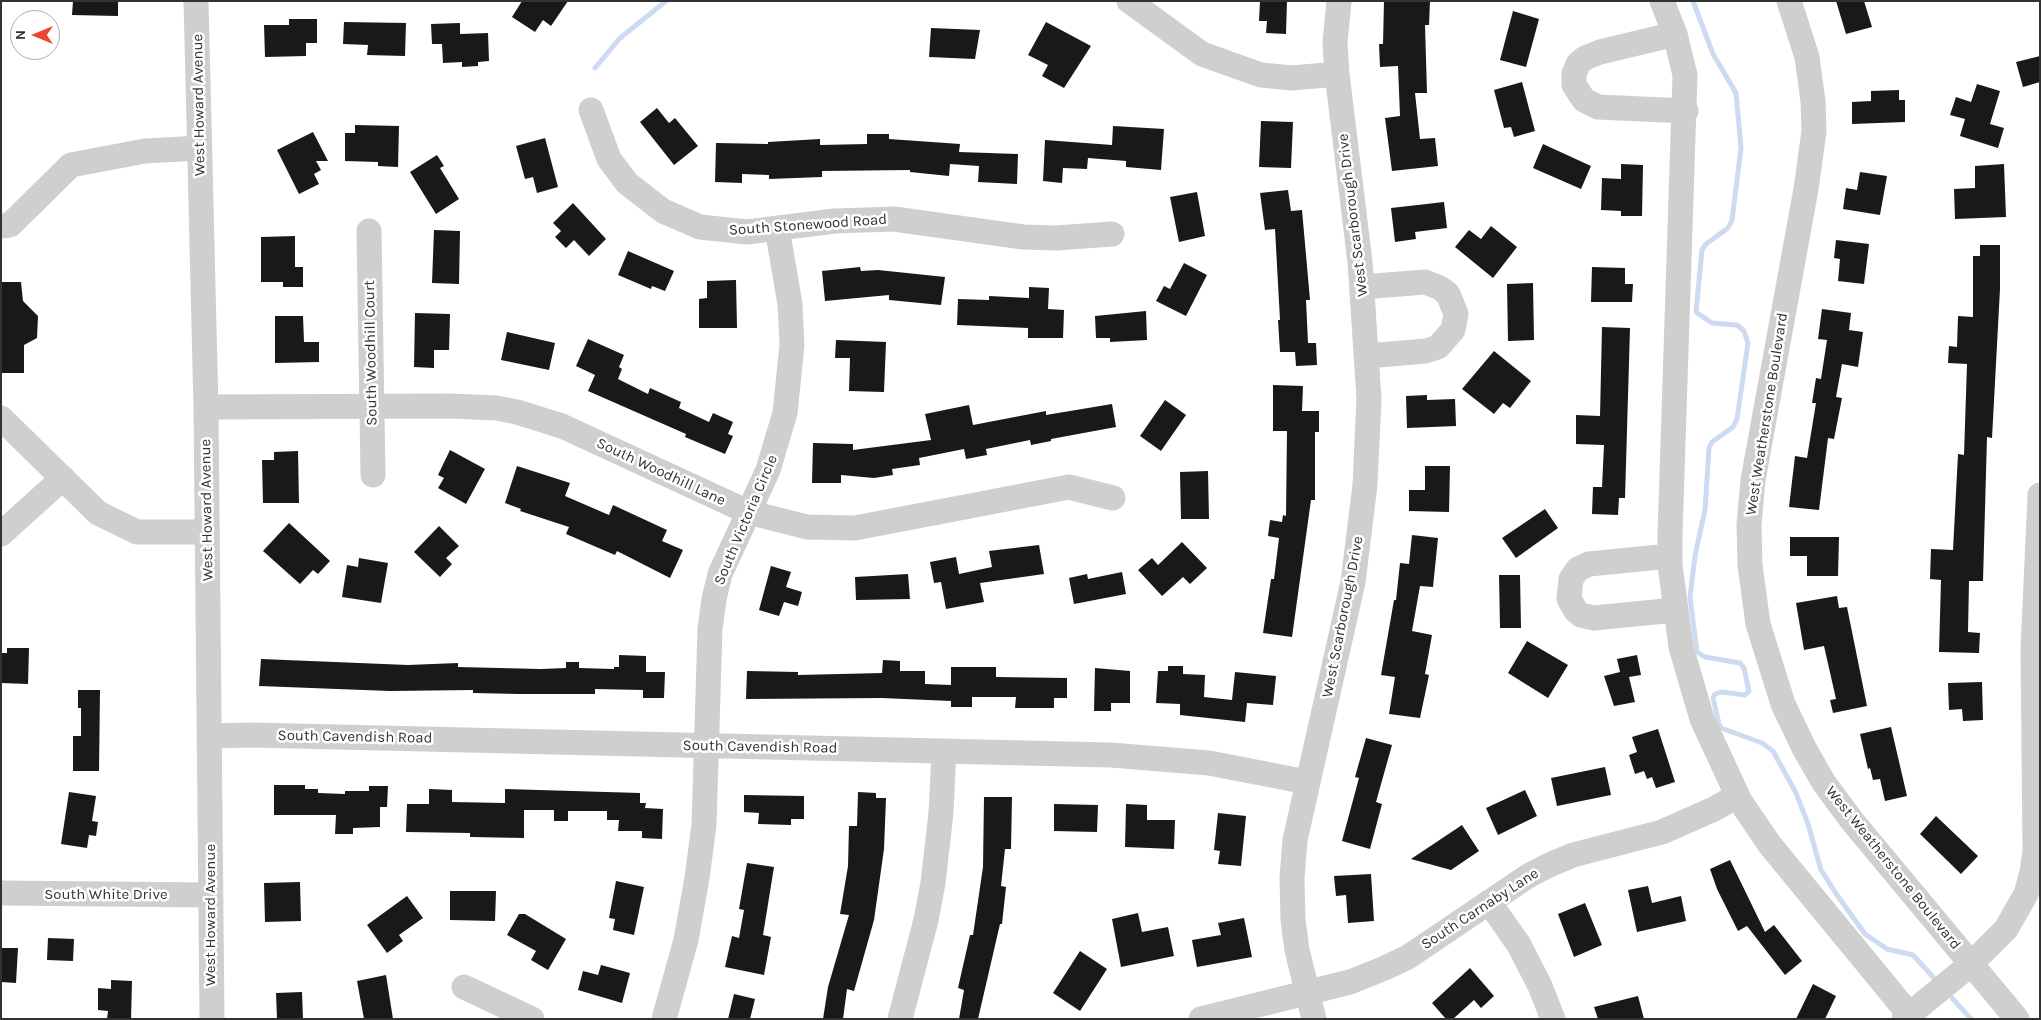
<!DOCTYPE html>
<style>
body{margin:0}
#map{position:relative;width:2041px;height:1020px;overflow:hidden;background:#fff;font-family:Karla,sans-serif}
canvas{display:block}
.frame{position:absolute;inset:0;border:2px solid #323232;pointer-events:none}
.north{position:absolute;left:10px;top:10px;width:50px;height:50px;box-sizing:border-box;background:#fff;border:1px solid #adadad;border-radius:50%;rotate:270deg;font-size:14px;font-weight:700;line-height:20px;text-align:center;color:#323232}
.north::after{content:'';display:block;margin:auto;width:18px;height:22px;background:#ec4531;clip-path:polygon(50% 0,100% 100%,50% 72%,0 100%)}
</style>
<div id="map">
<canvas width="2041" height="1020"></canvas>
<div class="frame"></div>
<div class="north">N</div>
</div>
<script>
const ctx = document.querySelector('canvas').getContext('2d');
ctx.lineJoin = 'round';
const shape = rows => new Path2D(rows.map(r => 'M' + r).join(''));
function trace(path, color, width, dash) { ctx.strokeStyle = color; ctx.lineWidth = width; ctx.lineCap = dash ? 'butt' : 'round'; ctx.setLineDash(dash || []); ctx.stroke(path); }
function fill(path, color) { ctx.fillStyle = color; ctx.fill(path, 'evenodd'); }
function write(font, color, halo, rows, align = 'center') {
  ctx.font = font + ' Karla,sans-serif'; ctx.lineWidth = 5; ctx.setLineDash([]); ctx.textBaseline = 'middle'; ctx.strokeStyle = halo; ctx.fillStyle = color; for (const [text, x, y, turn = 0] of rows) {
    ctx.save(); ctx.translate(x, y); ctx.rotate((+turn || 0) * Math.PI / 180); ctx.textAlign = isNaN(turn) ? turn : align; if (halo) ctx.strokeText(text, 0, 0); ctx.fillText(text, 0, 0); ctx.restore();
  }
}
trace(shape([
 [1693,1,1713,54,1736,93,1741,148,1732,220,1728,228,1706,244,1702,250,1696,312,1712,323,1737,325,1744,331,1748,343,1737,419,1733,427,1712,442,1709,448,1705,510,1695,556,1690,597,1697,652,1705,657,1740,663,1744,668,1749,691,1745,695,1721,692,1715,694,1713,698,1719,724,1721,728,1762,743,1773,751,1796,793,1808,824,1821,870,1837,895,1865,934,1887,949,1913,955,1933,977],
 [595,68,619,39,666,1],
 [1952,998,1971,1019]
]), '#ccdbef', 5);
fill(shape([
 [73,1,118,1,118,16,72,15],
 [522,1,568,1,551,26,543,20,535,32,512,17],
 [1260,1,1287,1,1286,34,1266,33,1267,21,1259,21],
 [1384,1,1430,1,1429,25,1425,25,1427,93,1415,93,1420,139,1435,138,1438,166,1392,171,1385,118,1400,116,1398,66,1380,67,1379,44,1383,44],
 [1836,1,1864,1,1872,27,1846,34],
 [1513,11,1539,19,1526,67,1500,60],
 [289,19,317,19,317,43,306,43,306,56,265,57,264,25,289,25],
 [344,22,406,23,405,56,367,55,368,45,343,44],
 [1046,22,1091,46,1064,88,1042,76,1048,65,1028,55],
 [460,23,460,34,488,33,489,61,478,62,478,66,462,67,462,62,443,63,442,44,432,44,431,24],
 [931,28,980,30,975,59,929,57],
 [2040,56,2040,82,2023,87,2016,62],
 [1522,82,1535,131,1514,137,1511,127,1504,128,1494,90],
 [1977,84,2000,91,1990,124,2004,128,1998,148,1960,136,1965,119,1950,115,1956,97,1971,102],
 [1899,90,1899,100,1905,100,1905,122,1852,124,1852,102,1871,101,1871,91],
 [657,108,669,123,675,118,698,146,674,165,640,122],
 [1261,121,1293,122,1291,168,1259,167],
 [355,125,399,126,398,167,378,166,378,162,345,161,345,133,355,133],
 [1113,126,1164,129,1161,170,1126,167,1126,161,1088,158,1087,169,1063,168,1062,183,1043,181,1045,140,1112,145],
 [313,132,328,161,316,161,321,170,314,174,319,184,299,194,277,150],
 [867,134,889,134,889,139,960,144,959,152,1018,154,1017,184,978,182,979,166,950,164,949,176,910,172,910,170,822,171,822,177,769,179,769,175,742,174,742,183,715,182,716,143,768,144,768,142,820,139,820,145,867,144],
 [545,138,558,187,537,193,533,177,525,179,516,146],
 [1543,144,1591,166,1581,189,1533,168],
 [437,155,444,166,440,168,459,199,436,214,410,172],
 [1621,164,1643,165,1642,216,1621,216,1621,211,1601,210,1602,178,1621,179],
 [2004,164,2006,217,1955,219,1954,189,1975,188,1975,166],
 [1860,172,1887,176,1880,215,1843,209,1846,188,1857,190],
 [1288,190,1291,211,1302,210,1310,300,1306,300,1308,343,1316,343,1317,365,1296,366,1295,352,1280,352,1278,320,1280,320,1275,229,1265,230,1260,193],
 [1197,192,1205,236,1179,242,1170,197],
 [1444,202,1447,228,1415,232,1416,239,1395,242,1391,208],
 [573,203,606,239,589,256,574,240,566,248,555,237,561,231,553,223],
 [1491,226,1517,247,1493,278,1455,247,1469,230,1481,239],
 [434,230,460,231,459,284,432,283],
 [295,236,295,267,303,267,303,287,283,287,283,282,261,282,261,237],
 [1836,240,1869,244,1864,284,1838,281,1840,259,1834,258],
 [1980,245,2000,245,2000,289,1992,438,1987,437,1983,581,1969,581,1968,632,1980,633,1979,653,1939,652,1941,580,1930,579,1931,549,1953,550,1958,454,1964,455,1967,364,1948,363,1949,346,1957,347,1958,316,1973,317,1973,256,1980,256],
 [628,251,674,271,665,291,652,286,651,289,618,275],
 [1184,263,1207,275,1186,316,1156,301,1164,286,1170,289],
 [860,267,861,271,878,270,945,277,941,305,889,300,889,295,825,301,822,271],
 [1592,267,1625,268,1625,284,1633,284,1632,302,1591,302],
 [736,280,737,328,699,328,699,299,707,298,707,281],
 [1,282,21,282,23,301,38,316,37,338,24,345,24,373,1,373],
 [1533,283,1534,340,1508,341,1507,284],
 [1029,287,1049,288,1048,309,1064,310,1063,338,1028,338,1028,328,957,325,958,299,989,300,989,296,1029,298],
 [1822,309,1851,313,1849,330,1863,332,1858,367,1842,364,1836,397,1842,398,1834,439,1828,438,1819,510,1789,507,1795,456,1807,458,1816,403,1812,403,1816,378,1821,379,1827,340,1818,339],
 [1146,311,1147,340,1110,342,1110,338,1096,338,1095,316],
 [415,313,450,314,449,350,434,350,434,368,414,367],
 [275,316,303,316,304,342,319,342,319,362,275,363],
 [1602,327,1630,328,1625,498,1619,498,1618,515,1592,514,1593,487,1602,487,1604,445,1576,444,1576,415,1600,416],
 [507,332,555,343,549,370,501,360],
 [588,339,624,355,619,367,622,369,618,379,648,394,650,388,681,402,679,408,709,422,713,413,733,422,728,434,733,436,725,454,685,437,686,434,588,391,595,375,576,366],
 [836,340,886,342,884,392,849,391,850,358,835,358],
 [1494,351,1531,381,1510,408,1503,403,1494,414,1462,389],
 [1273,385,1303,386,1302,411,1319,411,1319,432,1315,432,1315,500,1311,500,1292,637,1263,633,1271,579,1274,579,1279,538,1268,536,1270,520,1282,522,1283,515,1286,516,1287,431,1273,431],
 [1427,395,1427,400,1455,399,1456,426,1407,428,1406,396],
 [1165,400,1186,415,1161,451,1140,436],
 [1112,404,1116,427,1051,439,1051,441,1031,445,1030,440,986,449,987,455,966,459,964,449,919,458,920,465,892,469,893,475,874,478,841,475,841,483,812,483,813,443,853,444,853,450,931,440,925,414,969,405,973,425,1046,411,1046,415],
 [450,450,485,469,466,504,438,488,444,478,438,475],
 [298,451,299,503,263,503,262,460,274,460,274,452],
 [517,466,570,483,565,496,609,515,613,505,667,530,662,541,683,550,670,578,617,551,615,555,566,534,569,527,520,511,521,509,505,503],
 [1425,466,1450,466,1449,512,1409,511,1409,490,1425,490],
 [1208,471,1209,519,1181,519,1180,472],
 [1545,509,1558,528,1516,558,1502,538],
 [289,523,330,561,318,574,313,570,300,584,263,551],
 [439,526,459,546,446,558,452,564,440,577,414,552],
 [1412,535,1438,538,1433,587,1420,586,1412,631,1432,635,1425,674,1429,675,1420,718,1389,714,1395,677,1381,675,1394,600,1396,600,1400,563,1409,564],
 [1790,537,1839,537,1838,576,1807,576,1807,556,1790,556],
 [1182,542,1207,568,1190,584,1183,577,1162,596,1138,570,1152,558,1158,565],
 [1039,545,1044,574,980,583,984,602,946,609,941,582,934,583,930,562,956,557,959,574,992,567,989,551],
 [359,558,388,563,381,603,342,597,347,565,358,567],
 [771,566,791,572,786,587,802,592,798,606,784,602,779,616,759,610],
 [1122,572,1126,594,1074,604,1069,578,1087,574,1088,579],
 [908,574,910,599,856,600,855,577],
 [1499,575,1520,575,1521,628,1500,628],
 [1837,596,1839,608,1847,607,1867,706,1833,713,1830,700,1836,699,1824,646,1804,650,1796,603],
 [1527,641,1568,665,1548,698,1508,673],
 [7,648,29,648,28,684,1,683,1,653,7,653],
 [619,655,646,656,646,672,665,672,664,698,643,698,643,690,595,689,595,694,519,694,473,693,473,690,390,691,259,686,261,659,408,665,458,663,458,667,541,669,566,668,566,662,579,662,579,668,614,669,614,667,619,667],
 [1637,655,1641,675,1629,677,1635,702,1614,706,1604,676,1620,672,1617,659],
 [883,660,900,661,900,671,925,671,925,684,951,685,951,667,996,667,996,677,1067,678,1067,698,1054,698,1054,708,1015,708,1016,697,972,697,972,707,951,707,951,701,882,698,746,699,747,671,798,672,798,675,882,673],
 [1168,666,1183,666,1183,674,1205,675,1204,697,1232,700,1235,672,1276,676,1273,705,1247,703,1245,722,1180,715,1180,704,1156,703,1158,671,1168,671],
 [1095,668,1130,671,1130,703,1111,703,1111,711,1094,711],
 [1982,682,1983,720,1963,721,1962,709,1949,710,1948,683],
 [78,690,100,690,99,771,73,771,73,736,81,736,81,708,78,708],
 [1891,727,1907,796,1885,801,1880,779,1873,780,1870,768,1868,769,1860,734],
 [1658,729,1675,782,1656,788,1652,777,1647,779,1644,771,1635,774,1629,755,1637,752,1632,737],
 [1366,738,1392,745,1376,802,1382,804,1370,849,1342,841,1359,778,1355,777],
 [1605,767,1611,795,1557,806,1551,778],
 [274,785,305,785,305,789,318,789,318,793,345,794,345,791,369,791,369,786,388,786,387,807,380,807,380,827,353,828,353,834,335,834,336,815,274,815],
 [429,789,452,790,452,802,505,803,505,789,640,793,640,803,646,803,645,808,663,809,662,839,642,838,642,831,618,831,619,820,607,820,607,811,568,811,568,821,554,821,554,810,524,810,524,838,470,837,470,833,406,832,407,804,429,804],
 [1525,790,1537,816,1498,835,1486,808],
 [69,792,96,796,92,821,98,822,96,836,89,835,87,848,61,844],
 [858,792,876,793,876,798,886,798,884,849,874,920,854,991,847,989,843,1019,823,1019,828,987,849,915,840,914,848,866,849,826,857,826],
 [744,795,804,796,804,819,791,819,791,825,758,824,759,813,744,812],
 [984,797,1012,797,1011,849,1005,849,1001,886,1006,887,1002,924,1000,924,978,1019,959,1019,964,990,958,988,970,935,973,935,983,867],
 [1054,804,1098,805,1097,832,1054,831],
 [1126,804,1147,805,1147,820,1175,820,1174,849,1125,847],
 [1218,813,1246,816,1241,866,1218,864,1220,851,1214,850],
 [1936,816,1978,856,1961,874,1920,834],
 [1462,825,1479,851,1451,870,1411,859],
 [1730,860,1765,932,1774,925,1802,961,1785,975,1747,926,1738,931,1717,889,1710,869],
 [747,863,774,867,763,935,771,937,764,975,725,967,732,936,739,938,744,910,739,909],
 [1371,874,1374,921,1348,923,1346,895,1336,896,1334,876],
 [616,881,644,887,634,935,613,930,615,919,609,918],
 [300,882,301,921,265,922,264,883],
 [1648,886,1652,903,1681,896,1686,921,1637,932,1628,890],
 [450,891,496,891,495,921,450,920],
 [407,896,423,918,399,935,403,941,387,953,367,925],
 [1585,903,1602,945,1574,957,1558,914],
 [1138,913,1142,932,1168,927,1174,956,1121,967,1112,919],
 [519,914,525,914,566,939,548,970,531,960,536,951,507,935],
 [1244,918,1252,957,1197,967,1192,940,1221,935,1218,923],
 [48,938,74,939,73,961,47,960],
 [1,948,18,948,16,983,1,982],
 [1080,951,1107,969,1080,1011,1053,993],
 [601,965,630,973,622,1003,578,990,583,971,598,975],
 [1470,968,1494,996,1481,1008,1474,1000,1453,1019,1446,1019,1432,1003],
 [386,975,393,1019,364,1019,357,981],
 [111,980,132,981,131,1019,107,1019,108,1011,98,1010,98,988,111,989],
 [1813,984,1836,996,1825,1019,1796,1019],
 [302,992,303,1019,277,1019,276,993],
 [734,994,755,999,750,1019,728,1019],
 [1638,996,1644,1019,1598,1019,1594,1007]
]), '#191919');
trace(shape([
 [196,1,206,407,212,1019],
 [1129,1,1202,54,1261,75,1292,78,1337,74],
 [1662,1,1675,34,1685,75,1670,535,1670,565,1681,647,1702,719,1740,801,1770,845,1913,1019],
 [1789,1,1807,57,1813,101,1814,131,1806,189,1753,480,1749,525,1750,565,1758,624,1783,704,1804,748,1824,783,1853,822,2017,1019],
 [1675,34,1600,52,1585,58,1578,64,1574,74,1574,85,1584,100,1598,107,1686,111],
 [591,110,609,159,627,183,663,211,700,227,747,232,835,221,894,219,1023,237,1056,238,1112,234],
 [1,226,10,225,71,165,145,151,200,148],
 [369,231,373,475],
 [1362,287,1425,282,1440,288,1448,294,1456,314,1453,330,1438,347,1426,351,1367,356],
 [206,407,450,406,496,408,517,412,562,426,748,512,807,527,855,528,1069,487,1113,498],
 [1,418,98,513,137,532,207,532],
 [1,534,63,478],
 [1670,556,1589,564,1578,569,1571,579,1569,599,1576,611,1581,615,1594,618,1675,610],
 [210,736,252,735,1111,755,1209,763,1307,782],
 [1,893,210,895],
 [1489,902,1519,945,1540,986,1553,1019],
 [464,987,532,1019],
 [664,1019,686,940,697,878,704,825,710,629,714,599,720,574,768,470,785,413,792,345,790,304,777,228],
 [900,1019,926,920,933,883,941,813,944,751],
 [1201,1019,1350,982,1385,968,1408,957,1528,876,1547,866,1573,855,1662,832,1714,809,1737,796],
 [1314,1019,1297,950,1293,920,1292,878,1295,840,1353,582,1365,485,1369,399,1360,262,1337,74,1335,42,1339,1],
 [1904,1019,1971,964,2006,929,2026,894,2032,872,2035,852,2033,649,2040,495]
]), '#cfcfcf', 25);
write('15px', '#323232', '#fff', [
 ["West Howard Avenue",199,105,-91],
 ["West Scarborough Drive",1353,215,-97],
 ["South Stonewood Road",808,225,-4],
 ["South Woodhill Court",371,353,-91],
 ["West Weatherstone Boulevard",1767,414,-81],
 ["South Woodhill Lane",661,472,25],
 ["West Howard Avenue",207,510,-91],
 ["South Victoria Circle",746,520,-67],
 ["West Scarborough Drive",1343,617,-79],
 ["South Cavendish Road",355,737,1],
 ["South Cavendish Road",760,747,1],
 ["West Weatherstone Boulevard",1893,868,51],
 ["South White Drive",106,895],
 ["South Carnaby Lane",1480,909,-33],
 ["West Howard Avenue",211,915,-90]
]);
</script>
